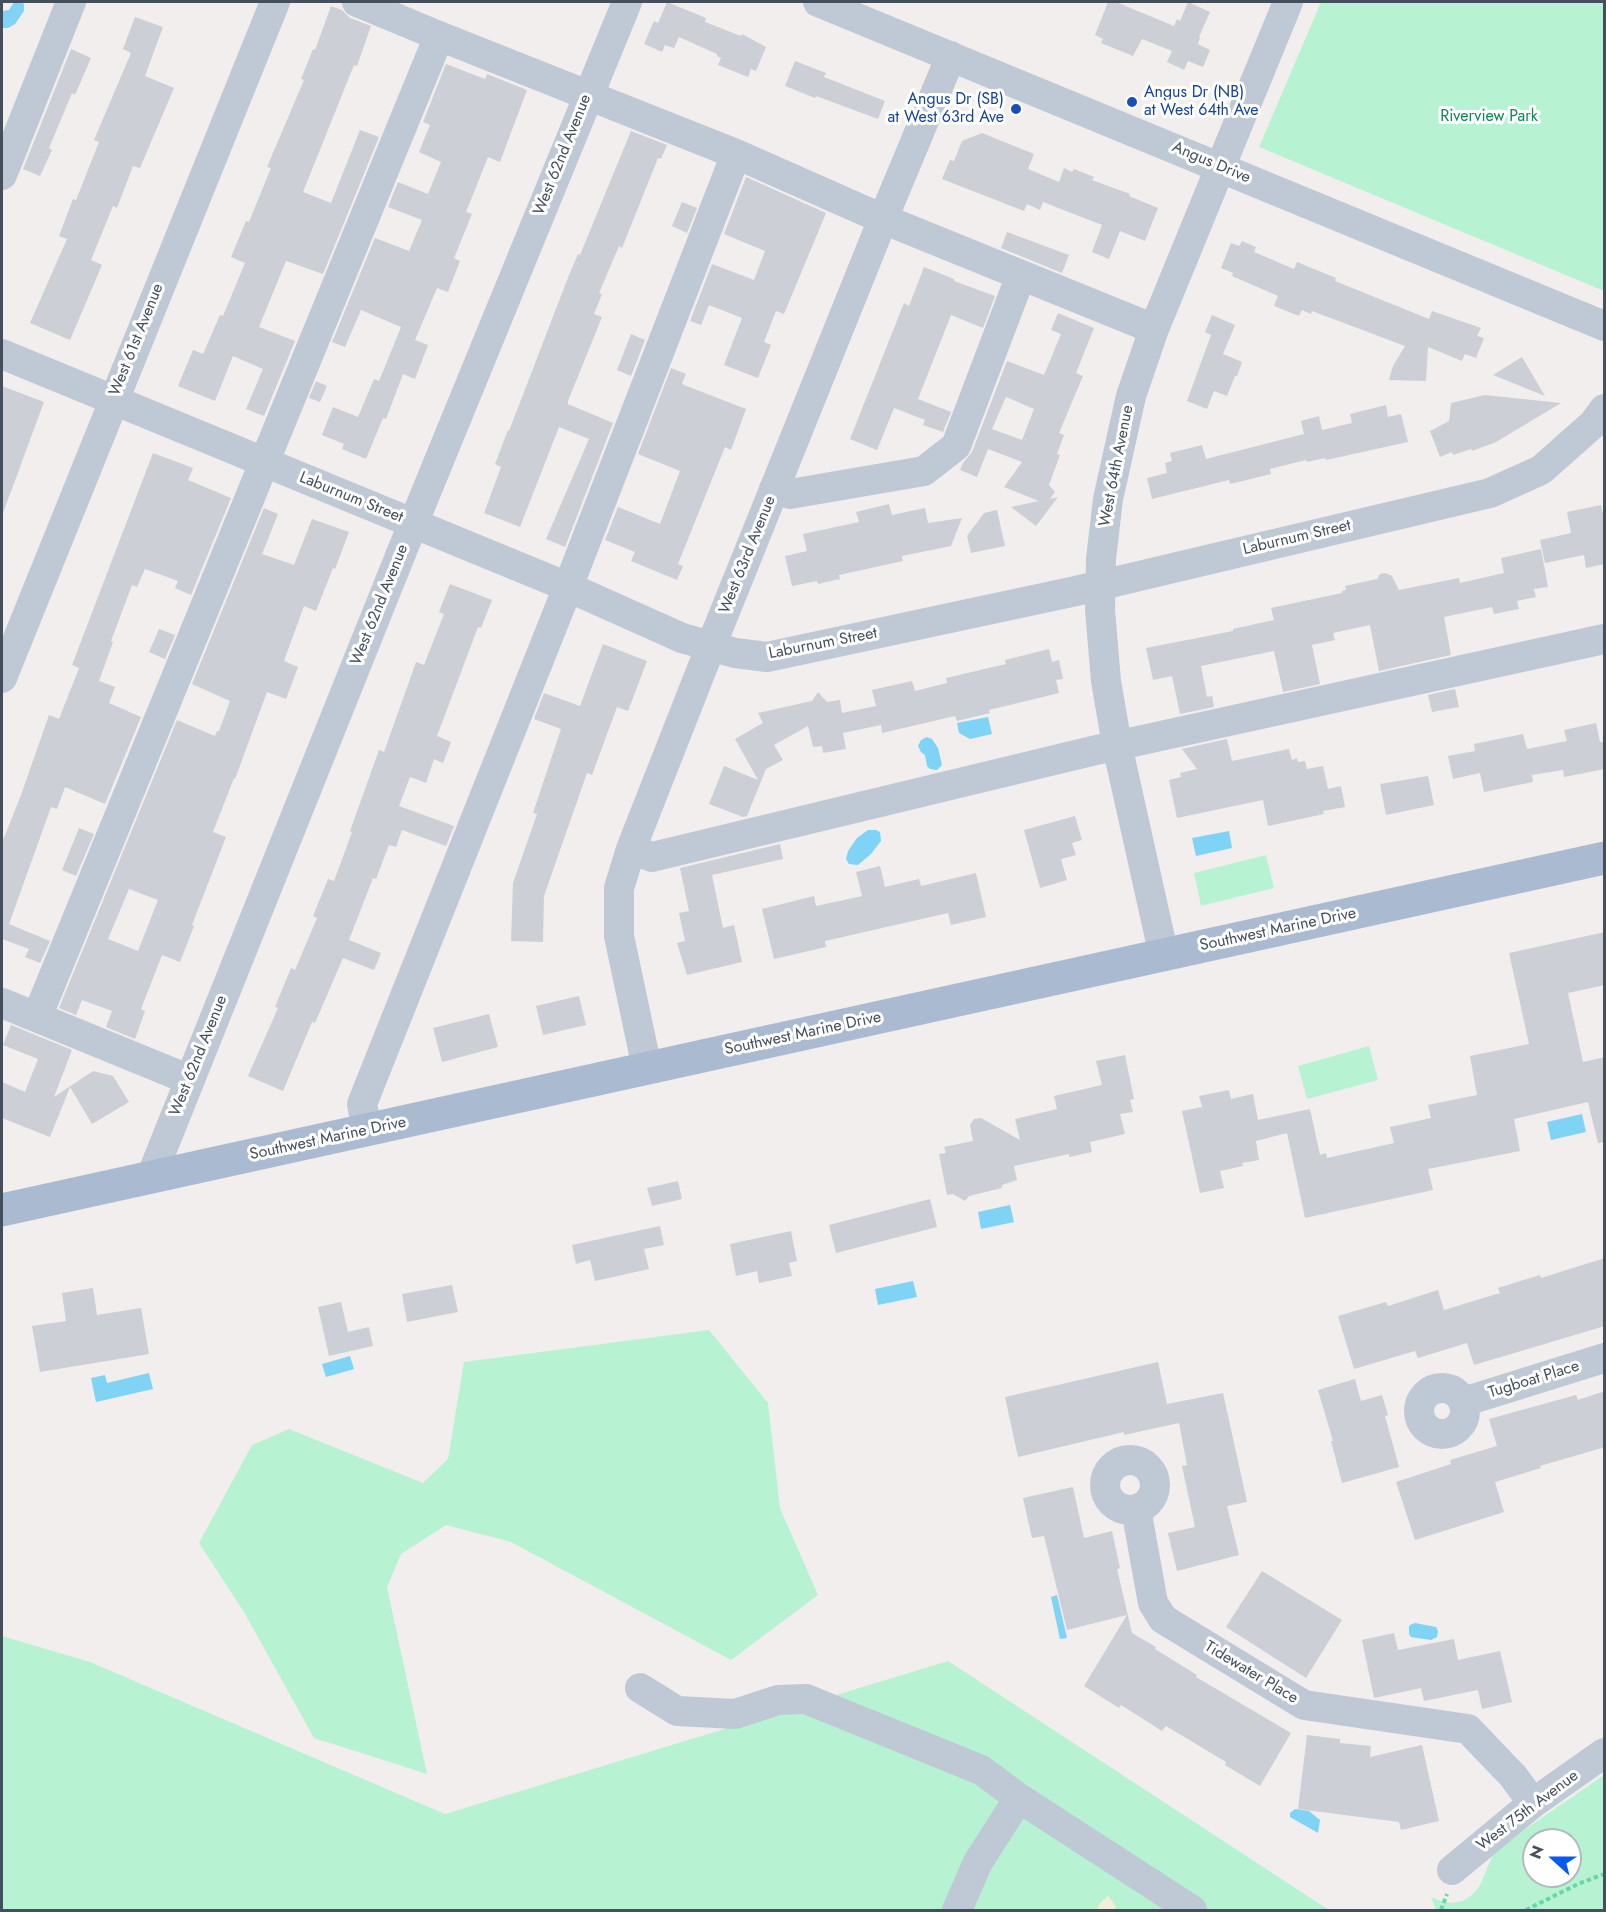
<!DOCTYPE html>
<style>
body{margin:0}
#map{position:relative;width:1606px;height:1912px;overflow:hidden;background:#f1eeed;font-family:Jost,sans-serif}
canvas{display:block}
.frame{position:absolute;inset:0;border:3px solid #444f5d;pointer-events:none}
.north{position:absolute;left:1522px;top:1828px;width:60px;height:60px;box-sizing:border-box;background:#fff;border:2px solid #b4b9be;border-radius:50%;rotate:291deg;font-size:16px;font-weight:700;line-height:24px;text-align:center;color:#444f5d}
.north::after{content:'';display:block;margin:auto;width:21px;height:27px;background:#065af2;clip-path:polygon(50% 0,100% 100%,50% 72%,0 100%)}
</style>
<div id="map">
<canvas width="1606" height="1912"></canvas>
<div class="frame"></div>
<div class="north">N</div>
</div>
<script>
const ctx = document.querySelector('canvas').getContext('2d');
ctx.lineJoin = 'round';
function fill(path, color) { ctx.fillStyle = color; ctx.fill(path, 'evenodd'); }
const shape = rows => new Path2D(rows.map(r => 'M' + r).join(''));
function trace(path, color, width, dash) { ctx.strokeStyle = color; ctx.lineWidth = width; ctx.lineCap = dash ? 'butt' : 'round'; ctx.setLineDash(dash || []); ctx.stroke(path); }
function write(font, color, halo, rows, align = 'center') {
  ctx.font = font + ' Jost,sans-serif'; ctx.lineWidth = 6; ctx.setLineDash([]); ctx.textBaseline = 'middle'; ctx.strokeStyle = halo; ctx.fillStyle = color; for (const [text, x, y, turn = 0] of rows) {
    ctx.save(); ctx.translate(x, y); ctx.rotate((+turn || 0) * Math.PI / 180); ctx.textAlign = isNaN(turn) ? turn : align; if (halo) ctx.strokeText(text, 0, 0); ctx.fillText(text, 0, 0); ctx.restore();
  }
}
fill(shape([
 [1321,2,1604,2,1604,291,1259,147],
 [1266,855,1274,888,1201,906,1194,873],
 [1369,1046,1378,1080,1307,1099,1298,1066],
 [709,1330,768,1403,780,1508,818,1595,731,1660,511,1542,446,1525,401,1554,387,1587,427,1774,314,1738,244,1612,199,1543,252,1445,289,1429,423,1483,448,1459,464,1362],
 [2,1636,90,1662,445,1814,948,1661,1329,1910,2,1910],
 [1604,1775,1604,1910,1436,1910,1431,1897,1441,1901,1452,1903,1463,1901,1472,1895,1479,1887,1495,1850],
 [1534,1840,1570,1840,1570,1876,1534,1876]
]), '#b7f3d3');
fill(shape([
 [1108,1896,1116,1906,1115,1910,1097,1910,1100,1903]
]), '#f4eedc');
fill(shape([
 [14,2,20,2,24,4,24,11,15,24,8,28,2,28,2,11,9,10],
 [988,717,992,734,970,739,959,733,957,723],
 [927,737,932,739,938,748,942,765,937,770,930,769,927,766,925,755,921,752,918,746,921,740],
 [868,830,876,830,880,832,881,841,871,854,858,865,849,864,846,859,848,851,857,838],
 [1229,831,1232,848,1196,856,1192,838],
 [1582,1114,1586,1132,1551,1140,1547,1122],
 [1010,1205,1014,1222,981,1229,978,1212],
 [913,1281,917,1297,878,1305,875,1289],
 [350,1356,354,1369,326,1377,322,1364],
 [149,1373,153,1389,96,1402,91,1378,105,1375,107,1383],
 [1057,1595,1067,1638,1060,1639,1051,1597],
 [1415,1623,1436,1627,1438,1631,1437,1637,1431,1640,1411,1637,1409,1634,1409,1627,1410,1625],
 [1295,1809,1309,1811,1320,1820,1318,1833,1290,1817,1290,1813]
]), '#7fd3f5');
fill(shape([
 [667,2,706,18,705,22,741,36,742,34,766,47,756,71,751,69,748,77,718,65,721,58,717,56,717,54,679,37,674,48,665,45,662,52,644,44,654,21,658,23],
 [1108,2,1116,2,1174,26,1177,19,1180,21,1188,2,1210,12,1199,37,1200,38,1198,44,1210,50,1203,67,1188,61,1184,70,1167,62,1172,51,1142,39,1133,56,1101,43,1103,39,1095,35],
 [331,6,342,10,350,18,371,26,357,66,354,65,303,192,331,203,360,130,379,137,323,274,286,261,259,327,295,341,264,416,246,409,263,369,233,356,215,401,178,386,193,350,203,354,220,315,223,316,245,263,231,257,246,221,249,222,271,168,267,167,304,80,301,79,313,49,315,50],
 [135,17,163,27,145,76,174,88,140,168,133,166,117,208,113,206,91,260,102,265,70,340,30,323,67,239,59,236,73,199,76,200,99,142,94,140,131,53,123,49],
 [71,49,91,58,75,95,72,93,49,148,52,150,40,176,23,169],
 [795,61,826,73,824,77,885,101,878,119,816,96,815,98,785,86],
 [446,64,485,79,487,74,527,90,500,162,488,157,466,212,472,214,454,258,460,261,448,292,437,288,415,340,428,345,415,379,403,374,386,419,383,418,366,459,342,449,344,444,322,435,333,407,358,417,374,379,379,381,401,327,361,310,345,347,332,342,375,238,409,251,422,220,388,207,398,182,428,194,441,162,419,152,430,125,423,122],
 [631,131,667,145,661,159,658,158,622,248,619,246,599,293,602,294,594,314,602,317,568,401,568,404,613,423,565,547,546,539,589,439,559,427,520,527,484,513,501,467,495,464,508,430,509,431,569,275,578,254,580,255],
 [982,133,1034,154,1028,169,1059,182,1064,168,1072,172,1074,169,1094,177,1092,180,1130,194,1129,196,1158,208,1145,241,1120,231,1109,259,1092,252,1102,225,1043,202,1040,210,1027,204,1024,211,942,179,950,160,954,161,962,141],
 [746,177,826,213,784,314,776,311,764,342,771,345,758,378,724,365,742,318,709,305,701,325,690,321,712,264,754,280,765,251,724,234],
 [682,202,697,208,687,233,672,226],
 [1007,232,1069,255,1062,273,1001,248],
 [1242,241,1256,247,1254,252,1294,269,1297,262,1336,278,1335,281,1429,319,1432,311,1481,328,1477,336,1484,338,1476,358,1465,354,1462,361,1428,347,1426,381,1389,380,1393,366,1405,346,1312,311,1311,314,1302,310,1299,316,1274,306,1278,296,1232,276,1233,273,1221,268,1231,243,1239,246],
 [924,267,954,279,954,281,995,296,983,328,951,315,918,399,951,412,943,432,923,425,925,420,894,408,877,450,850,439,904,303,909,306],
 [1058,313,1094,328,1076,373,1083,376,1059,433,1064,435,1057,454,1060,455,1049,485,1055,492,1050,499,1058,497,1036,526,1011,507,1039,501,1004,487,1022,462,988,449,977,477,960,470,963,463,972,452,1007,361,1044,375,1061,334,1051,330],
 [1006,397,1034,409,1022,440,992,429],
 [1212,315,1235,325,1223,354,1242,362,1237,376,1235,376,1227,396,1214,391,1207,409,1187,401,1211,335,1205,332],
 [631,334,645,340,631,376,617,370],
 [1522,357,1545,396,1493,375],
 [671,368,686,374,682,383,684,385,746,409,731,450,725,447,678,564,683,566,677,580,631,561,635,552,605,540,618,507,660,524,680,471,638,454],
 [316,381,327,386,320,402,309,398],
 [2,386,44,402,3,513,2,513],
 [1485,395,1561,403,1496,442,1472,451,1471,449,1453,455,1452,452,1440,457,1430,431,1449,421,1451,403],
 [1386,405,1388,417,1401,414,1408,442,1326,460,1325,458,1307,462,1306,460,1270,469,1271,474,1230,484,1229,480,1152,499,1147,478,1167,473,1165,463,1172,461,1170,453,1202,445,1206,459,1304,434,1301,421,1319,416,1322,430,1352,423,1350,414],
 [153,453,193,468,188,480,231,498,191,595,175,588,178,581,145,569,137,587,132,585,111,641,113,642,99,681,115,687,109,703,141,717,105,804,65,787,57,809,51,807,9,924,50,941,40,963,25,957,29,949,2,939,2,838,4,838,21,795,49,715,59,719,79,668,72,665],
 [889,504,892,515,925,508,928,523,962,518,951,546,902,556,903,561,839,575,840,579,818,584,817,581,792,586,785,556,807,551,803,534,859,522,856,512],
 [1601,505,1605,522,1605,564,1586,568,1584,555,1545,563,1540,540,1571,533,1567,512],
 [264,508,278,514,262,554,294,565,312,519,349,532,335,569,333,568,316,611,304,606,284,661,298,667,286,699,267,692,235,779,234,778,213,832,226,837,192,925,194,926,180,962,162,955,141,1009,145,1011,135,1039,106,1027,112,1011,82,1000,76,1015,59,1008,177,720,215,736,217,731,219,731,230,701,192,684],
 [129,889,158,900,138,951,108,939],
 [997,510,1005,546,971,553,967,536,984,513],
 [1541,549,1548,587,1534,589,1536,597,1517,601,1519,609,1494,614,1492,607,1444,617,1451,655,1379,671,1370,625,1333,633,1335,640,1312,645,1320,684,1283,692,1274,651,1201,666,1207,697,1212,696,1214,707,1180,714,1172,676,1153,680,1146,648,1233,631,1233,629,1274,620,1271,608,1342,593,1342,591,1346,590,1345,586,1377,579,1380,574,1386,573,1392,576,1399,590,1459,578,1460,583,1504,573,1501,558],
 [450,584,492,600,481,628,478,627,437,736,451,742,443,763,434,759,426,783,410,777,399,806,454,826,446,846,402,830,396,847,389,845,376,879,373,878,349,940,381,953,374,970,343,958,315,1023,312,1022,283,1091,248,1076,278,1008,275,1007,291,968,295,970,317,918,313,916,328,879,334,881,352,832,350,831,379,750,384,752,416,662,424,665,444,614,439,612],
 [159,629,175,635,165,659,149,652],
 [603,644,647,661,628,711,617,707,592,775,587,773,544,896,543,942,511,941,513,883,537,814,533,813,561,729,534,719,544,693,580,706],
 [1049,649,1052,662,1059,660,1063,679,1056,680,1059,693,989,710,990,713,957,721,955,716,882,733,881,725,843,733,846,749,823,753,822,746,813,747,808,726,774,745,783,760,766,769,747,816,743,817,709,804,724,766,758,780,735,739,763,723,758,713,812,701,818,692,827,702,840,700,842,713,876,706,872,690,912,681,915,691,947,683,946,678,1006,664,1005,660],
 [1455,689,1459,707,1432,712,1428,695],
 [1596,723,1600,742,1605,742,1605,769,1564,777,1563,770,1532,775,1533,782,1484,792,1480,773,1453,779,1448,756,1475,751,1474,744,1523,734,1527,749,1567,741,1564,730],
 [1227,739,1232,761,1289,749,1292,760,1297,758,1298,762,1305,761,1307,769,1323,766,1328,789,1341,786,1345,807,1323,811,1324,814,1268,826,1263,800,1177,818,1169,780,1181,777,1180,773,1197,769,1182,749],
 [1428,776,1434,805,1386,815,1380,784],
 [1075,816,1082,840,1072,843,1076,855,1061,859,1067,880,1040,888,1024,830],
 [79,828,94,834,76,876,62,870],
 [780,844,783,859,712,875,723,928,734,925,742,962,687,975,677,943,685,941,679,913,689,911,680,868],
 [880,866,885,887,919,879,921,886,976,873,986,917,951,925,948,913,825,941,826,947,774,959,762,909,814,896,816,906,862,896,856,872],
 [1605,932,1605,985,1568,993,1583,1062,1605,1057,1605,1142,1598,1143,1588,1102,1514,1119,1520,1151,1428,1169,1433,1190,1305,1218,1287,1133,1256,1141,1259,1160,1242,1163,1243,1166,1220,1171,1224,1188,1200,1193,1182,1111,1202,1107,1199,1096,1229,1090,1231,1099,1253,1094,1258,1120,1310,1109,1320,1155,1326,1153,1327,1158,1394,1143,1390,1127,1431,1118,1428,1105,1477,1095,1470,1056,1529,1044,1509,953],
 [579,996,586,1025,543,1035,536,1006],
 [489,1014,498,1047,442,1062,433,1028],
 [11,1025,72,1050,54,1097,93,1071,113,1076,129,1102,92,1124,70,1087,50,1137,2,1118,2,1082,25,1092,38,1059,3,1045],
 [1125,1055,1134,1099,1130,1100,1133,1112,1120,1114,1125,1134,1090,1142,1092,1152,1069,1157,1069,1154,1014,1166,1017,1180,1002,1185,1002,1188,969,1196,965,1201,953,1194,947,1195,939,1154,946,1153,944,1147,973,1141,970,1125,974,1119,981,1118,1020,1140,1015,1119,1057,1109,1054,1096,1102,1085,1096,1061],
 [678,1181,682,1199,652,1206,647,1188],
 [930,1199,937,1227,836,1253,829,1225],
 [660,1226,664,1245,644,1249,649,1269,595,1281,590,1260,576,1264,572,1245],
 [791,1231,797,1261,789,1263,792,1276,759,1283,757,1271,736,1276,730,1244],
 [1605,1258,1605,1326,1474,1365,1467,1343,1418,1358,1415,1351,1354,1369,1338,1316,1386,1302,1388,1306,1438,1290,1444,1310,1500,1293,1498,1288,1540,1275,1541,1278],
 [452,1285,458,1312,407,1322,402,1294],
 [93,1288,97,1315,141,1308,149,1354,40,1372,32,1326,66,1321,62,1293],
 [341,1302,348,1332,369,1327,373,1346,329,1356,318,1307],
 [1158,1362,1167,1404,1223,1393,1247,1502,1227,1506,1239,1555,1177,1571,1168,1533,1195,1527,1182,1466,1187,1465,1179,1423,1124,1435,1124,1432,1018,1457,1005,1397],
 [1355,1379,1361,1401,1382,1395,1388,1415,1385,1416,1399,1467,1342,1483,1331,1441,1333,1441,1318,1390],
 [1605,1391,1605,1447,1540,1466,1541,1468,1495,1482,1504,1512,1415,1540,1396,1482,1451,1464,1450,1460,1497,1446,1489,1419,1576,1395,1578,1400],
 [1073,1487,1084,1538,1112,1531,1120,1568,1117,1569,1132,1633,1156,1647,1155,1649,1197,1675,1196,1677,1291,1733,1260,1786,1225,1765,1226,1762,1166,1726,1162,1731,1121,1705,1119,1708,1084,1686,1127,1615,1067,1630,1044,1536,1032,1538,1023,1498],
 [1262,1571,1342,1620,1306,1678,1226,1627],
 [1394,1633,1398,1650,1454,1639,1458,1660,1500,1651,1512,1702,1482,1709,1478,1690,1424,1701,1421,1688,1374,1698,1362,1640],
 [1307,1735,1340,1739,1340,1743,1371,1746,1370,1757,1422,1745,1439,1821,1401,1830,1399,1822,1298,1809]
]), '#cccfd6');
trace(shape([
 [1441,1910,1447,1894],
 [1526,1910,1578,1884,1604,1874]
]), '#6bd5a9', 4, [4.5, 3]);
trace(shape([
 [357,2,439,36,736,154,883,219,1154,329],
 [818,2,1604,326],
 [2,175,71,2],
 [2,354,568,587,682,638,735,653,767,657,1076,591,1490,493,1541,470,1593,424,1604,409],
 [774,489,790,494,924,471,956,446,1021,275],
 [2,678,275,2],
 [631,849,652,857,1092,751,1604,639],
 [1164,956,1117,745,1106,681,1100,610,1101,559,1108,499,1131,396,1154,329,1288,2],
 [2,1003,190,1080],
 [37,1017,439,36],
 [647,1068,619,936,619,888,631,849,703,666,883,219,951,56],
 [367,1130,362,1104,568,587,736,154],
 [151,1177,402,551,627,2],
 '1419 1411a23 23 0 1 1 46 0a23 23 0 1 1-46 0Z',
 [1463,1402,1604,1358],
 '1105 1485a25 25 0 1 1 50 0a25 25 0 1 1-50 0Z',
 [1136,1509,1153,1603,1163,1619,1304,1705,1468,1729,1513,1776,1533,1803],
 [640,1688,677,1711,735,1714,778,1700,806,1699,981,1770,1019,1798,1192,1910],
 [1452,1870,1533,1803,1604,1753],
 [957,1910,978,1862,1019,1798]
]), '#bfc9d5', 30);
trace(shape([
 [2,1210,1604,858]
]), '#aabad0', 33);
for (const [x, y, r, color] of [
 [1132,102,6,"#1a4fb4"],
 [1016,109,6,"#1a4fb4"]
]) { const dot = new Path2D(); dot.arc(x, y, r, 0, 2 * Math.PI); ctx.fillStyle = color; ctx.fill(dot); trace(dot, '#fff', 2); }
write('16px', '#164399', '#fff', [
 ["Angus Dr (NB)",1144,93],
 ["at West 64th Ave",1144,111],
 ["Angus Dr (SB)",1004,100,"right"],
 ["at West 63rd Ave",1004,118,"right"]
], 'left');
write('16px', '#0d8653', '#fff', [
 ["Riverview Park",1489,117]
]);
write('16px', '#444f5d', '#fff', [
 ["West 62nd Avenue",563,155,-68],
 ["Angus Drive",1211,163,23],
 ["West 61st Avenue",137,340,-68],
 ["West 64th Avenue",1117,466,-79],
 ["Laburnum Street",351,498,22],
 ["Laburnum Street",1297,538,-13],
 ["West 63rd Avenue",748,555,-68],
 ["West 62nd Avenue",380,605,-68],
 ["Laburnum Street",823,644,-11],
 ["Southwest Marine Drive",1278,930,-12],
 ["Southwest Marine Drive",803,1034,-12],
 ["West 62nd Avenue",199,1056,-68],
 ["Southwest Marine Drive",328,1139,-12],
 ["Tugboat Place",1534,1380,-17],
 ["Tidewater Place",1251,1673,31],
 ["West 75th Avenue",1528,1811,-37]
]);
</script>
